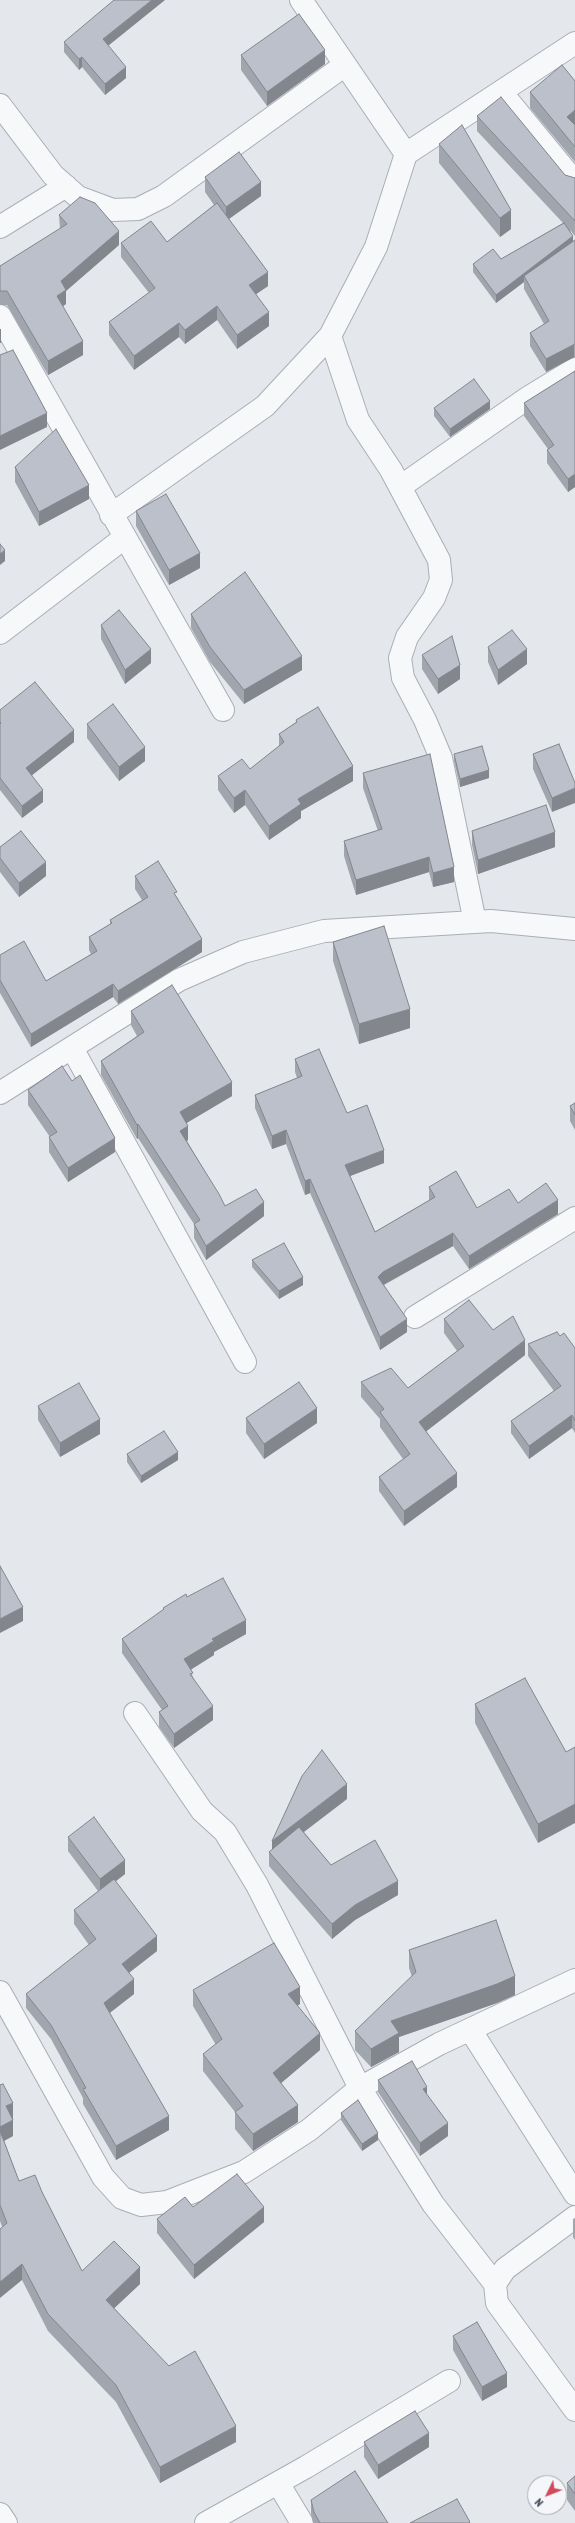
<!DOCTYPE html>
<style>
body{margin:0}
#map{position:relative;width:575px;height:2523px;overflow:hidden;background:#e4e7ec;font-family:"PT Sans Narrow",sans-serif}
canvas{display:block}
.north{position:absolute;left:527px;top:2475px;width:40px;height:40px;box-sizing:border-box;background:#f4f6f9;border:1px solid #a4a8b1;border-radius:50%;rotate:227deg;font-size:11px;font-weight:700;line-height:16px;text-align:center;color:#2b3445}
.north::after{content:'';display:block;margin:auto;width:14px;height:18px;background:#d1495b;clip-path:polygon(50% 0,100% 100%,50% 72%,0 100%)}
</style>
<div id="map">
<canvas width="575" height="2523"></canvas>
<div class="north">N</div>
</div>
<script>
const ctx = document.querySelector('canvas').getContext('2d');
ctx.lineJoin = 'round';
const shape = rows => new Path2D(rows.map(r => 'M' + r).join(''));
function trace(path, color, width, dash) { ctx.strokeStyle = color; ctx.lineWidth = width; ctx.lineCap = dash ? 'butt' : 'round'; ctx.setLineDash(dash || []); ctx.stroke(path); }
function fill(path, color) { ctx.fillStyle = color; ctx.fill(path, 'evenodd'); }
const minor = shape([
 [301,0,406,154,575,43],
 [501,92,575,182],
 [0,105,53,175,78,197,113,210,138,209,164,196,345,65],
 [0,227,66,186],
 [0,316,223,710],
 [330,336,358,420,391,470,439,560,441,580,434,598,407,637,400,658,403,678,425,720,441,758,475,922],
 [400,487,526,399,575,369],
 [111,515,265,406,330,336,376,247,406,154],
 [0,633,124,538],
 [72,1048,245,1362],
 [0,1093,179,980,243,952,324,931,491,921,575,929],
 [415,1317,575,1218],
 [135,1713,202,1811,225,1832,257,1885,360,2088,433,2204,495,2284],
 [0,1992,103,2177,122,2198,141,2205,167,2202,244,2172,309,2130,360,2088,439,2044,575,1980],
 [471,2031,575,2194],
 [575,2217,505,2269,495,2284,497,2303,575,2410],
 [278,2483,302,2523],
 [0,2514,6,2523],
 [206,2523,306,2467,449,2381]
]);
trace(minor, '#a9aeb7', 24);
trace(minor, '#f7f8fa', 22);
fill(shape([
 [64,42,109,46,126,78,105,95,82,67,79,70,64,52],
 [241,55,325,64,267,106,241,70],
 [575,81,575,162,530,108,530,92],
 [477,116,565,175,575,178,575,236,570,230,573,241,575,240,575,357,546,372,530,346,530,333,544,324,524,289,524,282,496,303,473,272,473,264,501,259,563,223,477,131],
 [439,144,511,229,500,237,439,163],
 [205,177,261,196,229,219,268,286,256,294,269,326,237,349,217,320,185,344,179,337,134,370,109,335,109,322,149,293,121,257,121,243,167,242,214,205,205,192],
 [59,215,119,245,66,291,66,304,63,306,83,355,48,375,7,305,0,305,0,266,60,229],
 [575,371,575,487,568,492,547,463,547,450,548,449,524,416,524,403],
 [434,408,490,409,450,437,434,416],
 [15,467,89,499,39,526,15,482],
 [136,511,200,568,169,585,136,526],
 [191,614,302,670,244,704,210,662,191,628],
 [101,625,151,663,125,684,101,639],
 [488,647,527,664,498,685,488,662],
 [422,655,460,679,438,694,422,669],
 [0,710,74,742,32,775,43,802,22,818,0,790],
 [296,720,353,781,301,811,301,818,269,840,245,805,234,813,218,790,218,776,250,769,279,746,279,734,296,722],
 [87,724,145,761,119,781,87,738],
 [559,744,552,812,533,769,533,754],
 [454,754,489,778,460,787,454,761],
 [363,773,454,882,433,887,429,872,356,895,344,856,344,841,378,831,363,788],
 [472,831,555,847,478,874,472,845],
 [0,847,46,876,19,897,0,872],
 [135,876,177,897,202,952,118,1004,113,997,31,1047,0,993,0,955,46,981,91,954,89,950,89,937,110,924,110,920,142,900,135,889],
 [333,942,410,1028,359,1044,333,961],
 [131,1011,232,1096,186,1123,188,1140,187,1141,225,1206,264,1216,206,1260,194,1238,194,1224,138,1138,137,1139,101,1075,101,1061,137,1036,131,1025],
 [295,1059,347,1113,384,1163,350,1176,375,1232,429,1200,429,1187,477,1208,518,1203,558,1214,469,1269,453,1246,384,1285,407,1332,380,1350,310,1193,305,1195,286,1144,272,1149,255,1108,255,1095,297,1078,295,1072],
 [28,1090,115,1152,68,1182,49,1152,49,1137,50,1137,28,1105],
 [575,1103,575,1130,570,1121,570,1106],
 [252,1260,303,1285,279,1299,252,1267],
 [444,1319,493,1330,525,1355,426,1431,457,1487,404,1526,379,1491,379,1477,403,1459,380,1427,380,1419,361,1397,361,1382,408,1388,457,1351,444,1333],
 [560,1336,575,1348,575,1433,572,1428,529,1459,511,1433,511,1421,554,1391,528,1356,528,1344],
 [38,1406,100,1434,60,1457,38,1420],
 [246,1418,317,1423,264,1459,246,1433],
 [127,1454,178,1460,141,1483,127,1462],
 [187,1597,246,1634,214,1652,214,1655,190,1670,193,1677,213,1720,174,1748,159,1727,159,1712,162,1710,122,1653,122,1639,163,1610,163,1608],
 [475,1704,566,1752,538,1843,475,1723],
 [347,1799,304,1832,331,1865,398,1895,355,1920,332,1939,269,1866,269,1852],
 [68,1837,125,1874,115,1882,157,1951,129,1973,134,1994,110,2013,169,2130,116,2160,83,2104,83,2098,51,2039,26,2008,26,1994,89,1945,74,1924,74,1910,98,1891,68,1851],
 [409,1950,515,1995,497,2003,399,2037,399,2052,371,2067,355,2050,355,2031,412,1977,409,1968],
 [193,1990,300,2004,297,2006,320,2050,281,2083,298,2122,253,2151,235,2129,235,2112,203,2071,203,2054,216,2045,193,2006],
 [378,2080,427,2095,448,2136,420,2156,378,2092],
 [0,2085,13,2119,13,2136,4,2141,19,2181,42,2192,82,2271,140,2284,114,2308,236,2442,160,2483,116,2402,48,2331,22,2280,0,2221],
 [341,2113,378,2140,362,2151,341,2120],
 [193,2207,264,2222,194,2279,157,2233,157,2219],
 [575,2218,575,2240,573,2237,573,2219],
 [453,2336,507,2387,482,2401,453,2350],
 [364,2442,429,2447,378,2479,364,2457],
 [575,2476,575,2511,567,2500,567,2483],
 [311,2500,388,2523,313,2523,311,2514]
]), '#a1a5ae');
fill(shape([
 [152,0,165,0,103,50,103,39],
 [325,50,325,64,267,106,267,92],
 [82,57,82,67,79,70,79,59],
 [126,67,126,78,105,95,105,84],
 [575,110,575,125,567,117],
 [261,182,261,196,226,221,226,207],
 [511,210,511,229,500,237,500,218],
 [119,231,119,245,66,291,66,304,57,310,57,296,61,281],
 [573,236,573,244,524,276,524,282,496,303,496,295],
 [268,272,268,286,249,299,249,285],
 [217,306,217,320,185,344,185,330],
 [269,312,269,326,237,349,237,335],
 [179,323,179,337,134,370,134,356],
 [0,329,1,329,1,343,0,343],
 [83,341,83,355,48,375,48,361],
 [574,344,574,357,546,372,546,359],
 [490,401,490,409,450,437,450,429],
 [47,413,47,427,0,450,0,436],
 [575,474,575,487,568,492,568,479],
 [89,485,89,499,39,526,39,512],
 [5,550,5,561,0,565,0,554],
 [200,553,200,568,169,585,169,570],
 [151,649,151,663,125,684,125,670],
 [527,649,527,664,498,685,498,670],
 [302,656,302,670,244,704,244,690],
 [460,665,460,679,438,694,438,679],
 [74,730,74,742,26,780,26,768],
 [145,747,145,761,119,781,119,767],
 [353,766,353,781,301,811,301,818,269,840,269,826,298,799],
 [489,770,489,778,460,787,460,779],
 [575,788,575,803,552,812,552,798],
 [43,790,43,802,22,818,22,806],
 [245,790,245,805,234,813,234,798],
 [555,832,555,847,478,874,478,860],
 [429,857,429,872,356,895,356,880],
 [46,862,46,876,19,897,19,883],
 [454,867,454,882,433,887,433,873],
 [202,939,202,952,118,1004,118,991],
 [113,984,113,997,31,1047,31,1034],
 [410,1009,410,1028,359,1044,359,1024],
 [232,1082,232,1096,180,1127,180,1112],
 [138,1124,138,1138,137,1139,137,1125],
 [188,1126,188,1140,180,1146,180,1131],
 [286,1130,286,1144,272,1149,272,1136],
 [115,1138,115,1152,68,1182,68,1168],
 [384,1150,384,1163,345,1178,345,1165],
 [310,1179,310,1193,305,1195,305,1181],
 [558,1200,558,1214,469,1269,469,1256],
 [264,1202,264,1216,206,1260,206,1246],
 [453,1233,453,1246,383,1285,378,1277,383,1272],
 [303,1277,303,1285,279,1299,279,1291],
 [407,1319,407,1332,380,1350,380,1337],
 [525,1340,525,1355,419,1437,419,1422],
 [317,1408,317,1423,264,1459,264,1444],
 [572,1415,572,1428,529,1459,529,1446],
 [100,1419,100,1434,60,1457,60,1443],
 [178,1452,178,1460,141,1483,141,1476],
 [457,1473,457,1487,404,1526,404,1511],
 [23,1607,23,1621,0,1633,0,1619],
 [246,1620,246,1634,214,1652,214,1655,184,1674,184,1659,212,1639],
 [213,1706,213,1720,174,1748,174,1734],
 [347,1784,347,1799,272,1856,272,1841],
 [575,1804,575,1823,538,1843,538,1824],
 [125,1860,125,1874,100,1893,100,1879],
 [398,1881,398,1895,355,1920,332,1939,332,1924,355,1905],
 [157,1936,157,1951,122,1978,122,1964],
 [515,1976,515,1995,497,2003,399,2037,399,2052,371,2067,371,2049,391,2021],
 [134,1979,134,1994,104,2017,104,2003],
 [300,1987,300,2004,288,2011,288,1994],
 [320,2033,320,2050,273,2090,273,2073],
 [427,2087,427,2099,423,2089],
 [13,2103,13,2119,6,2123,6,2106],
 [298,2105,298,2122,253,2151,253,2134],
 [169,2116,169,2130,116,2160,116,2146],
 [13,2120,13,2136,0,2143,0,2127],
 [448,2123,448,2136,420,2156,420,2143],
 [378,2133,378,2140,362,2151,362,2144],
 [264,2207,264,2222,194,2279,194,2265],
 [22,2264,22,2280,0,2298,0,2282],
 [140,2267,140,2284,106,2316,106,2300],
 [507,2373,507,2387,482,2401,482,2387],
 [236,2426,236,2442,160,2483,160,2467],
 [429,2433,429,2447,378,2479,378,2465]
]), '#83868d');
const building = shape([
 [114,0,152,0,103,39,126,67,105,84,82,57,79,59,64,42,114,0],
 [299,14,325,50,267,92,241,55,299,14],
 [562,65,575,81,575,110,567,117,575,125,575,147,530,92,562,65],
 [501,97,565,175,575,178,575,221,477,116,501,97],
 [462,125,511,210,500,218,439,144,462,125],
 [239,152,261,182,226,207,205,177,239,152],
 [80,197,95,203,119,231,61,281,66,290,57,296,83,341,48,361,7,291,0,291,0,266,67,224,59,215,80,197],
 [217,203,268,272,249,285,269,312,237,335,217,306,185,330,179,323,134,356,109,322,155,288,121,243,151,221,167,242,217,203],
 [564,223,573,236,496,295,473,264,493,249,501,259,564,223],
 [575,240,575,344,546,359,530,333,549,321,524,276,575,240],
 [13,350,47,413,0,436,0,355,13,350],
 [575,371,575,474,568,479,547,450,554,445,524,403,575,371],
 [474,379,490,401,450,429,434,408,474,379],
 [56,429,89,485,39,512,15,467,56,429],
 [166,494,200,553,169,570,136,511,166,494],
 [0,544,5,550,0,554,0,544],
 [245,572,302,656,244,690,210,647,191,614,245,572],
 [119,610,151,649,125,670,101,625,119,610],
 [512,630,527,649,498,670,488,647,512,630],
 [452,636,460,665,438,679,422,655,452,636],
 [35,682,74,730,26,768,43,790,22,806,0,778,0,724,1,723,0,722,0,710,35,682],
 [113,704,145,747,119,767,87,724,113,704],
 [318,707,353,766,298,799,301,804,269,826,245,790,234,798,218,776,242,759,250,769,284,742,279,734,297,722,296,720,318,707],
 [559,744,575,783,575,788,552,798,533,754,559,744],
 [482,746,489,770,460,779,454,754,482,746],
 [430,754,454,867,433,873,429,857,356,880,344,841,382,829,363,773,430,754],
 [546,805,555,832,478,860,472,831,546,805],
 [21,831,46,862,19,883,0,858,0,847,21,831],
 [158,861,177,892,174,893,202,939,118,991,113,984,31,1034,0,980,0,955,24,941,46,981,97,951,89,937,112,923,110,920,148,897,135,876,158,861],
 [384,926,410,1009,359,1024,333,942,384,926],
 [172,985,232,1082,180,1112,188,1126,180,1131,219,1194,225,1206,256,1189,264,1202,206,1246,194,1224,200,1220,138,1124,137,1125,101,1061,144,1032,131,1011,172,985],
 [319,1049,347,1113,367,1105,384,1150,345,1165,375,1232,435,1197,429,1187,456,1171,477,1208,509,1189,518,1203,546,1183,558,1200,469,1256,453,1233,383,1272,378,1277,407,1319,380,1337,310,1179,305,1181,286,1130,272,1136,255,1095,302,1076,295,1059,319,1049],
 [62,1066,72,1081,80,1075,115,1138,68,1168,49,1137,57,1132,28,1090,62,1066],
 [575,1103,575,1115,570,1106,575,1103],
 [284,1243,303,1277,279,1291,252,1260,284,1243],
 [469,1300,493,1330,513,1316,525,1340,419,1422,457,1473,404,1511,379,1477,410,1454,380,1412,384,1409,361,1382,391,1368,408,1388,464,1346,444,1319,469,1300],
 [557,1332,560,1336,564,1333,575,1348,575,1421,572,1415,529,1446,511,1421,561,1386,528,1344,557,1332],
 [299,1382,317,1408,264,1444,246,1418,299,1382],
 [79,1383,100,1419,60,1443,38,1406,79,1383],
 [164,1431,178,1452,141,1476,127,1454,164,1431],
 [0,1566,23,1607,0,1619,0,1566],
 [223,1578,246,1620,212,1639,214,1641,184,1659,193,1673,190,1674,213,1706,174,1734,159,1712,168,1706,122,1639,164,1609,163,1608,186,1594,187,1597,223,1578],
 [525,1678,566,1752,575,1747,575,1804,538,1824,475,1704,525,1678],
 [322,1750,347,1784,272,1841,302,1776,322,1750],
 [94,1817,125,1860,100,1879,68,1837,94,1817],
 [299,1827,331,1865,375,1840,398,1881,355,1905,332,1924,269,1852,299,1827],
 [114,1879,157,1936,122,1964,134,1979,104,2003,169,2116,116,2146,83,2089,86,2088,51,2025,26,1994,96,1939,74,1910,114,1879],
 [496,1920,515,1976,497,1984,391,2021,399,2033,371,2049,355,2031,416,1972,409,1950,496,1920],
 [274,1943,300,1987,288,1994,320,2033,273,2073,298,2105,253,2134,235,2112,243,2106,203,2054,222,2039,193,1990,274,1943],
 [412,2061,427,2087,423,2089,448,2123,420,2143,378,2080,412,2061],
 [3,2084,13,2103,6,2106,13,2120,0,2127,0,2085,3,2084],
 [358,2100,378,2133,362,2144,341,2113,358,2100],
 [0,2131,19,2181,35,2175,42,2192,82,2271,114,2241,140,2267,106,2300,169,2366,195,2351,236,2426,160,2467,116,2385,48,2314,22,2264,0,2282,0,2229,7,2223,0,2205,0,2131],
 [237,2174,264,2207,194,2265,157,2219,185,2197,193,2207,237,2174],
 [477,2322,507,2373,482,2387,453,2336,477,2322],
 [415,2411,429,2433,378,2465,364,2442,415,2411],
 [355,2471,388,2523,320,2523,314,2512,311,2500,355,2471],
 [575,2476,575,2494,567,2483,575,2476],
 [457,2499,470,2522,469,2523,410,2523,457,2499]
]);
fill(building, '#bbc0ca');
trace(building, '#83868d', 1);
</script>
